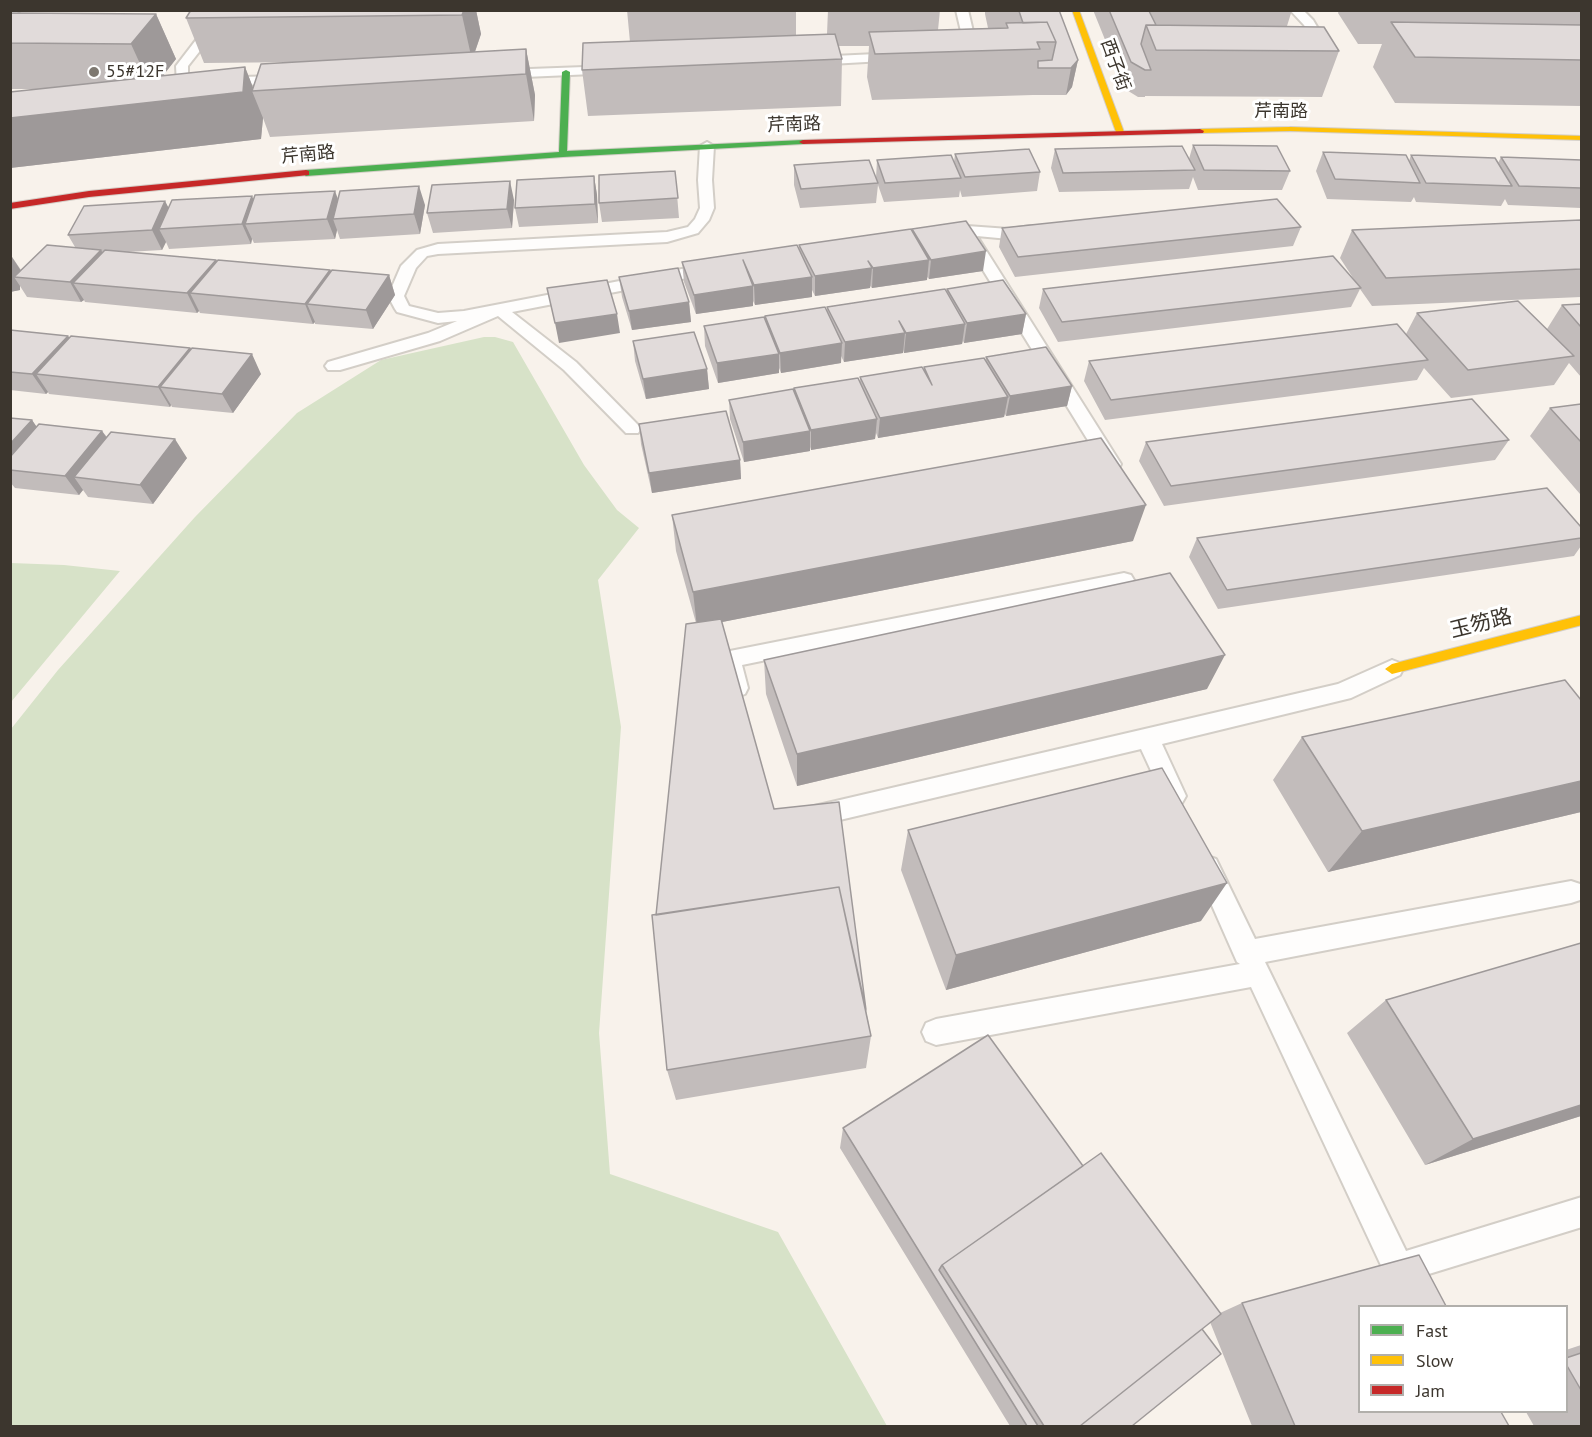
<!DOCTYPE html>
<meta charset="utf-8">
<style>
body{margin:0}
#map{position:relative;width:1592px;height:1437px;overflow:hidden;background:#f8f2eb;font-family:"PT Sans",sans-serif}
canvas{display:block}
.frame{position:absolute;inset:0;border:12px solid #3c362e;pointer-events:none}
.legend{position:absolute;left:1358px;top:1305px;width:210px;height:108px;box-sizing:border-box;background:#fff;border:2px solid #b1afab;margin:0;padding:8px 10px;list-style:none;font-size:18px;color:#3c362e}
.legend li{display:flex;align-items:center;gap:12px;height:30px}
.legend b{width:30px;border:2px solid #b1afab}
</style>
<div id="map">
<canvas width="1592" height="1437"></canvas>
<div class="frame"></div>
<ul class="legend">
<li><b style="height:8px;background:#4caf50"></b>Fast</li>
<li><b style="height:8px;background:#ffc107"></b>Slow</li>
<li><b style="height:8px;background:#c62828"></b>Jam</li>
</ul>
</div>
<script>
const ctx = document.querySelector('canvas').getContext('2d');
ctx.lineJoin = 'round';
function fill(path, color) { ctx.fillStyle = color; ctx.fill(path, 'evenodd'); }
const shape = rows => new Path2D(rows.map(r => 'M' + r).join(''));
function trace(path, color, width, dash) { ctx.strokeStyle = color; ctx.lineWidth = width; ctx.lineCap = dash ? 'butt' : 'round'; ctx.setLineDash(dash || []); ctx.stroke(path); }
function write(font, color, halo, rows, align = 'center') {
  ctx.font = font + ' "PT Sans","Noto Sans SC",sans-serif'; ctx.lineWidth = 6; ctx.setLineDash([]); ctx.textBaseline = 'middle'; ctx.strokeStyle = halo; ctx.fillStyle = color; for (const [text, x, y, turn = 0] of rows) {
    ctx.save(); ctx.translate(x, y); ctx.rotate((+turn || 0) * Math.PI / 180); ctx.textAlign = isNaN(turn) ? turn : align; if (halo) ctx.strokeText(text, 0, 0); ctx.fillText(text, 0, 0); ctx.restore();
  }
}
fill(shape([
 [484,337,495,337,513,342,584,465,617,510,639,528,598,580,621,727,599,1033,610,1174,778,1232,887,1426,11,1426,11,729,58,670,195,517,297,413,381,360],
 [11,563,64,565,120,571,11,702]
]), '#d7e2c8');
const lane = shape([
 [10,10,21,10,10,18,10,10],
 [219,10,232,10,188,66,188,78,286,76,291,77,292,80,291,83,197,87,177,84,176,66,219,10],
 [956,10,968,10,975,40,970,52,957,56,951,52,961,47,963,40,956,10],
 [1290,10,1303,10,1313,20,1332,52,1330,55,1322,55,1304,25,1290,10],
 [897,53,903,57,901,60,813,65,807,61,813,57,897,53],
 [612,66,616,67,618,70,616,73,502,78,496,74,502,70,612,66],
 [707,142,714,146,712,180,714,208,709,220,698,233,667,242,438,254,427,256,416,268,404,296,409,306,438,313,464,311,713,263,719,265,721,268,713,273,512,312,576,362,638,425,641,429,638,433,626,433,564,370,498,316,440,341,340,370,328,370,325,366,328,362,428,333,457,321,438,323,397,312,395,309,388,296,401,266,417,250,438,244,667,232,688,227,695,219,700,208,698,180,700,146,707,142],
 [967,226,1009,229,1031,226,1039,231,1036,234,1009,239,977,236,1121,464,1119,468,1112,470,1105,468,962,236,941,239,933,234,941,229,967,226],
 [1124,573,1131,575,1134,580,1131,585,742,665,748,688,745,694,737,697,729,694,726,688,719,659,722,653,730,651,1124,573],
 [1392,660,1400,663,1403,669,1400,675,1351,698,1162,744,1186,796,1182,803,1174,806,1166,803,1141,749,810,827,802,824,798,817,802,810,810,807,1338,684,1392,660],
 [1207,856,1216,859,1255,939,1571,881,1580,884,1580,900,1571,903,1265,962,1406,1251,1582,1197,1582,1227,1419,1277,1431,1306,1400,1306,1251,987,936,1045,926,1041,922,1032,926,1023,936,1019,1240,964,1237,962,1195,867,1198,859,1207,856]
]);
const fast = shape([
 [566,70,570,72,567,151,803,140,807,142,803,144,563,157,306,176,302,173,306,170,559,152,562,72,566,70]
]);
const slow = shape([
 [1072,10,1079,10,1124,132,1123,134,1116,132,1072,10],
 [1290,127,1582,136,1582,140,1290,131,1200,133,1196,131,1200,129,1290,127],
 [1582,615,1582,625,1392,674,1385,669,1392,664,1582,615]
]);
const jam = shape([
 [1200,129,1204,131,1203,133,803,144,799,142,803,140,1200,129],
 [306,170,309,171,309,175,89,197,10,209,10,203,89,191,306,170]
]);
trace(lane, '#d3cec7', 4);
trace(fast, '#d3cec7', 2);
trace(slow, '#d3cec7', 2);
trace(jam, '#d3cec7', 2);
fill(lane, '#fefdfc');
fill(fast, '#4caf50');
fill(slow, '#ffc107');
fill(jam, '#c62828');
fill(shape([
 [61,10,476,10,481,34,475,52,526,49,535,95,534,121,270,137,263,118,261,139,10,168,10,92,42,89,10,89,10,15,156,14,176,59,162,76,245,67,253,88,305,62,204,63,186,18,191,11],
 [627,10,796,10,796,35,827,34,828,10,940,10,938,30,988,28,985,14,985,10,1059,10,1078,60,1072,87,1066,95,1033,95,1033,93,1033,95,872,100,867,77,869,46,838,46,842,59,841,106,588,116,582,70,630,42],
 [1093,10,1292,10,1287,26,1339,51,1322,97,1145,96,1145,97,1138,97,1125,89],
 [1339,10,1581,10,1581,106,1395,103,1373,67,1382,44,1358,44,1338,13],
 [1193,145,1290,171,1282,190,1198,190,1193,177,1189,189,1059,192,1051,168,1055,149,1189,159],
 [1323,152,1409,161,1411,155,1498,163,1501,157,1581,160,1581,208,1508,205,1505,199,1501,206,1416,202,1414,197,1411,202,1327,199,1316,171],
 [955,154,1040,172,1037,191,962,197,960,190,959,197,884,202,878,185,876,203,800,208,794,185,794,165,876,178,877,160,954,162],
 [675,171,679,218,602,222,599,203],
 [594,176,597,195,598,223,519,227,515,208],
 [254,199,338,199,425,205,420,234,340,239,337,230,335,239,254,243,252,239,251,244,169,249,166,242,162,250,127,252,216,260,216,261,330,270,331,272,389,275,395,295,373,329,315,324,315,322,313,324,200,313,199,311,197,313,85,302,84,300,81,302,27,297,20,286,20,290,10,292,10,254,21,270,75,247,68,235,165,201,168,208],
 [514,200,512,228,433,233,427,213],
 [1581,220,1581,297,1372,306,1360,289,1351,307,1058,342,1039,308,1043,289,1355,281,1340,258,1352,230],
 [1301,227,1293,246,1015,277,999,247,1002,228],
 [912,229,983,271,929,279,927,277,927,280,872,288,870,286,870,288,815,296,812,290,812,297,755,305,753,301,753,306,696,314,684,282,682,262,799,250,799,245,912,232],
 [619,277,689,302,691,322,632,330,622,297],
 [947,289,1026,314,1022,334,964,343,963,341,962,344,904,353,903,350,903,353,844,362,841,356,841,363,781,373,779,368,779,373,718,383,705,346,704,326,766,321,765,316,827,312,827,307,946,292],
 [1581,304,1581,377,1569,363,1554,385,1451,398,1424,368,1417,380,1105,420,1084,381,1089,361,1406,334,1417,313,1547,329,1562,305],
 [10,330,69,337,190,348,191,349,261,374,233,413,172,407,171,405,170,407,49,394,48,392,46,394,10,390],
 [633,341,707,369,709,389,646,399,635,361],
 [986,357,1072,386,1067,406,1006,416,1005,414,1004,417,878,438,876,433,875,439,811,450,810,447,810,451,744,462,730,419,729,400,794,392,794,388,860,383,860,377,923,370,924,367,986,360],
 [1581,404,1581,494,1580,494,1530,436,1550,408],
 [10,418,32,420,36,427,102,431,107,437,187,458,153,504,88,497,83,490,79,495,15,488,10,482],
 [639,424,740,460,741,479,652,493,641,444],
 [1509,440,1495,460,1164,506,1139,461,1146,442],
 [672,515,1133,541,722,622,774,809,866,1010,871,1036,866,1068,676,1100,667,1070,656,915,696,623,676,551],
 [1581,527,1581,546,1574,556,1218,609,1189,557,1197,538],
 [764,660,1207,689,797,786,766,694],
 [1581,700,1581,812,1328,872,1273,780,1302,737],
 [908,830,1201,921,946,990,901,870],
 [1581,943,1581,1116,1425,1165,1347,1033,1386,1000],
 [843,1128,1083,1166,1220,1313,1242,1303,1509,1426,1252,1426,1210,1322,1202,1329,1132,1426,1010,1426,840,1148],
 [1581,1345,1581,1426,1534,1426,1526,1412,1566,1412,1566,1350]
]), '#c2bcbb');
fill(shape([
 [464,10,476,10,481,34,472,60,462,15],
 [156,14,176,59,152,90,131,44],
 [526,49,535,95,534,121,526,74],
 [1078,60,1072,87,1066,95,1071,68],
 [245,67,254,90,252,91,263,118,261,139,10,168,10,118],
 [594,176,597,195,598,223,595,204],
 [510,181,514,200,512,228,507,209],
 [419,186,425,205,420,234,414,214],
 [335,191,342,210,333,219,337,230,335,239,327,219],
 [252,196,260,215,245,224,252,239,251,244,242,224],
 [165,201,175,220,159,229,166,242,162,250,152,230],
 [101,250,112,269,73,283,84,300,81,302,70,282],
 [986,251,983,271,929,279,931,260],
 [10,254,21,271,14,277,20,286,20,290,10,292],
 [216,260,225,279,190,293,199,311,197,313,187,293],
 [929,260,927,280,872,288,873,268],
 [872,268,870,288,815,296,815,276],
 [330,270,337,290,307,304,315,322,313,324,305,304],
 [389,275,395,295,373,329,366,310],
 [812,277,812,297,755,305,754,285],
 [753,286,753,306,696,314,694,295],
 [689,302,691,322,632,330,629,311],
 [617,314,620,333,559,343,555,323],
 [1026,314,1022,334,964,343,967,323],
 [965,324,962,344,904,353,906,333],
 [905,333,903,353,844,362,845,342],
 [68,336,81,355,36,374,48,392,46,394,32,374],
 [842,343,841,363,781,373,780,353],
 [190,348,200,367,160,387,171,405,170,407,158,387],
 [252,354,261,374,233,413,222,394],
 [779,354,779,373,718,383,717,363],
 [707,369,709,389,646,399,643,379],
 [1072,386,1067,406,1006,416,1010,396],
 [1008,397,1004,417,878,438,880,418],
 [877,419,875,439,811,450,811,430],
 [32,420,46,440,10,470,10,444],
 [102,431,115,450,74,477,83,490,79,495,65,476],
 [810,431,810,451,744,462,743,442],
 [175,439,187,458,153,504,140,485],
 [740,460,741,479,652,493,649,473],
 [1146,505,1133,541,697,627,693,592],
 [1225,655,1207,689,797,786,797,754],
 [1581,781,1581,812,1328,872,1362,831],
 [1227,883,1201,921,946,990,956,955],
 [1581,1105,1581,1116,1425,1165,1473,1139]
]), '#9e9999');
const building = shape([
 [191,10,464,10,462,15,186,18,191,10],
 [1050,10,1059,10,1078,60,1071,68,1038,68,1038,61,1052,60,1056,42,1047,22,1023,23,1019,11,1049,11,1050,10],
 [1109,10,1149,11,1156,25,1146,25,1141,44,1151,70,1145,70,1131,62,1109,10],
 [12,13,156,14,131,44,10,43,10,15,12,13],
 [1047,22,1056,42,1037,42,1040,49,875,54,869,32,1008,28,1006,23,1047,22],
 [1391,22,1581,25,1581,60,1415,57,1391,22],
 [1146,25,1324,27,1339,51,1156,50,1146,25],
 [835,34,842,59,582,70,583,43,835,34],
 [526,49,526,74,252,91,261,64,526,49],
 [245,67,243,92,10,118,10,92,245,67],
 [1193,145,1277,146,1290,171,1204,170,1193,145],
 [1182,146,1195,170,1063,173,1055,149,1182,146],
 [1029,149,1040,172,965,177,955,154,1029,149],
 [1323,152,1406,155,1420,183,1335,179,1323,152],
 [951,155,961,178,885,183,877,160,951,155],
 [1411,155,1495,158,1512,186,1426,183,1411,155],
 [1501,157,1581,160,1581,188,1519,186,1501,157],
 [869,160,878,183,801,189,794,165,869,160],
 [675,171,678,198,599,203,599,175,675,171],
 [594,176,595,204,515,208,517,180,594,176],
 [510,181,507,209,427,213,432,185,510,181],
 [419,186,414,214,333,219,340,191,419,186],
 [335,191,327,219,245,224,255,195,335,191],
 [252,196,242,224,159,229,172,200,252,196],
 [1277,199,1301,227,1018,257,1002,228,1277,199],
 [165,201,152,230,68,235,84,206,165,201],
 [1581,220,1581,269,1386,278,1352,230,1581,220],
 [966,221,986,251,931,260,912,229,966,221],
 [911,229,929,260,873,268,868,261,872,268,815,276,799,245,911,229],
 [47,245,101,250,70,282,14,277,47,245],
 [797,245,812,277,754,285,743,260,753,286,694,295,682,262,797,245],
 [105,250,216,260,187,293,73,283,105,250],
 [1333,256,1361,288,1062,322,1043,289,1333,256],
 [218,260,330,270,305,304,190,293,218,260],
 [678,268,689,302,629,311,619,277,678,268],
 [332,270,389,275,366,310,307,304,332,270],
 [607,280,617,314,555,323,547,288,607,280],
 [1003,280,1026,314,967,323,947,289,1003,280],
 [945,289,965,324,906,333,899,321,905,333,845,342,827,307,945,289],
 [1518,301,1574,356,1468,370,1417,313,1518,301],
 [1581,304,1581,327,1562,305,1581,304],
 [825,307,842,343,780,353,765,316,825,307],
 [764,317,779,354,717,363,704,326,764,317],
 [1397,324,1428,360,1111,400,1089,361,1397,324],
 [10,330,68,336,32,374,10,372,10,330],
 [694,332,707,369,643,379,633,341,694,332],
 [71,336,190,348,158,387,36,374,71,336],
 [1046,347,1072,386,1010,396,986,357,1046,347],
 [192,348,252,354,222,394,160,387,192,348],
 [984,358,1008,397,880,418,860,377,922,367,932,385,924,367,984,358],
 [858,378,877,419,811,430,794,388,858,378],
 [793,389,810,431,743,442,729,400,793,389],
 [1472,399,1509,440,1171,486,1146,442,1472,399],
 [1581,404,1581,442,1550,408,1581,404],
 [726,411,740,460,649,473,639,424,726,411],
 [10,418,32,420,10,444,10,418],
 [39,424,102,431,65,476,10,470,10,457,39,424],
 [111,432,175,439,140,485,74,477,111,432],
 [1101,438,1146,505,693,592,672,515,1101,438],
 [1547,488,1581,527,1581,538,1227,590,1197,538,1547,488],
 [1170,573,1225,655,797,754,764,660,1170,573],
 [721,619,774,809,839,802,866,1010,839,887,656,915,686,624,721,619],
 [1565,680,1581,700,1581,781,1362,831,1302,737,1565,680],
 [1162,768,1227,883,956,955,908,830,1162,768],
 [839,887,871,1036,667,1070,652,915,839,887],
 [1581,943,1581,1105,1473,1139,1386,1000,1581,943],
 [988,1035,1083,1166,942,1265,939,1270,1038,1426,1027,1426,843,1128,988,1035],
 [1101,1153,1221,1314,1080,1426,1044,1426,942,1265,1101,1153],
 [1419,1255,1446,1306,1359,1306,1359,1412,1501,1412,1509,1426,1295,1426,1242,1303,1419,1255],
 [1202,1329,1221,1354,1132,1426,1080,1426,1202,1329],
 [1581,1353,1581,1390,1566,1364,1566,1358,1581,1353]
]);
fill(building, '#e1dbda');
trace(building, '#9e9999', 1.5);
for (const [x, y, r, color] of [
 [94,72,6,"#7e7870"]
]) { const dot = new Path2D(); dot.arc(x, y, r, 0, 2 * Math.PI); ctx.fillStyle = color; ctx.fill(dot); trace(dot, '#fff', 2); }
write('18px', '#3c362e', '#fff', [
 ["西子街",1115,65,70],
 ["芹南路",1281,112],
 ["芹南路",794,125,-2],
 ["芹南路",308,155,-5]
]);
write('18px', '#3c362e', '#fff', [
 ["55#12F",106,72]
], 'left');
write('21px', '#3c362e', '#fff', [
 ["玉笏路",1481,624,-14]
]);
</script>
